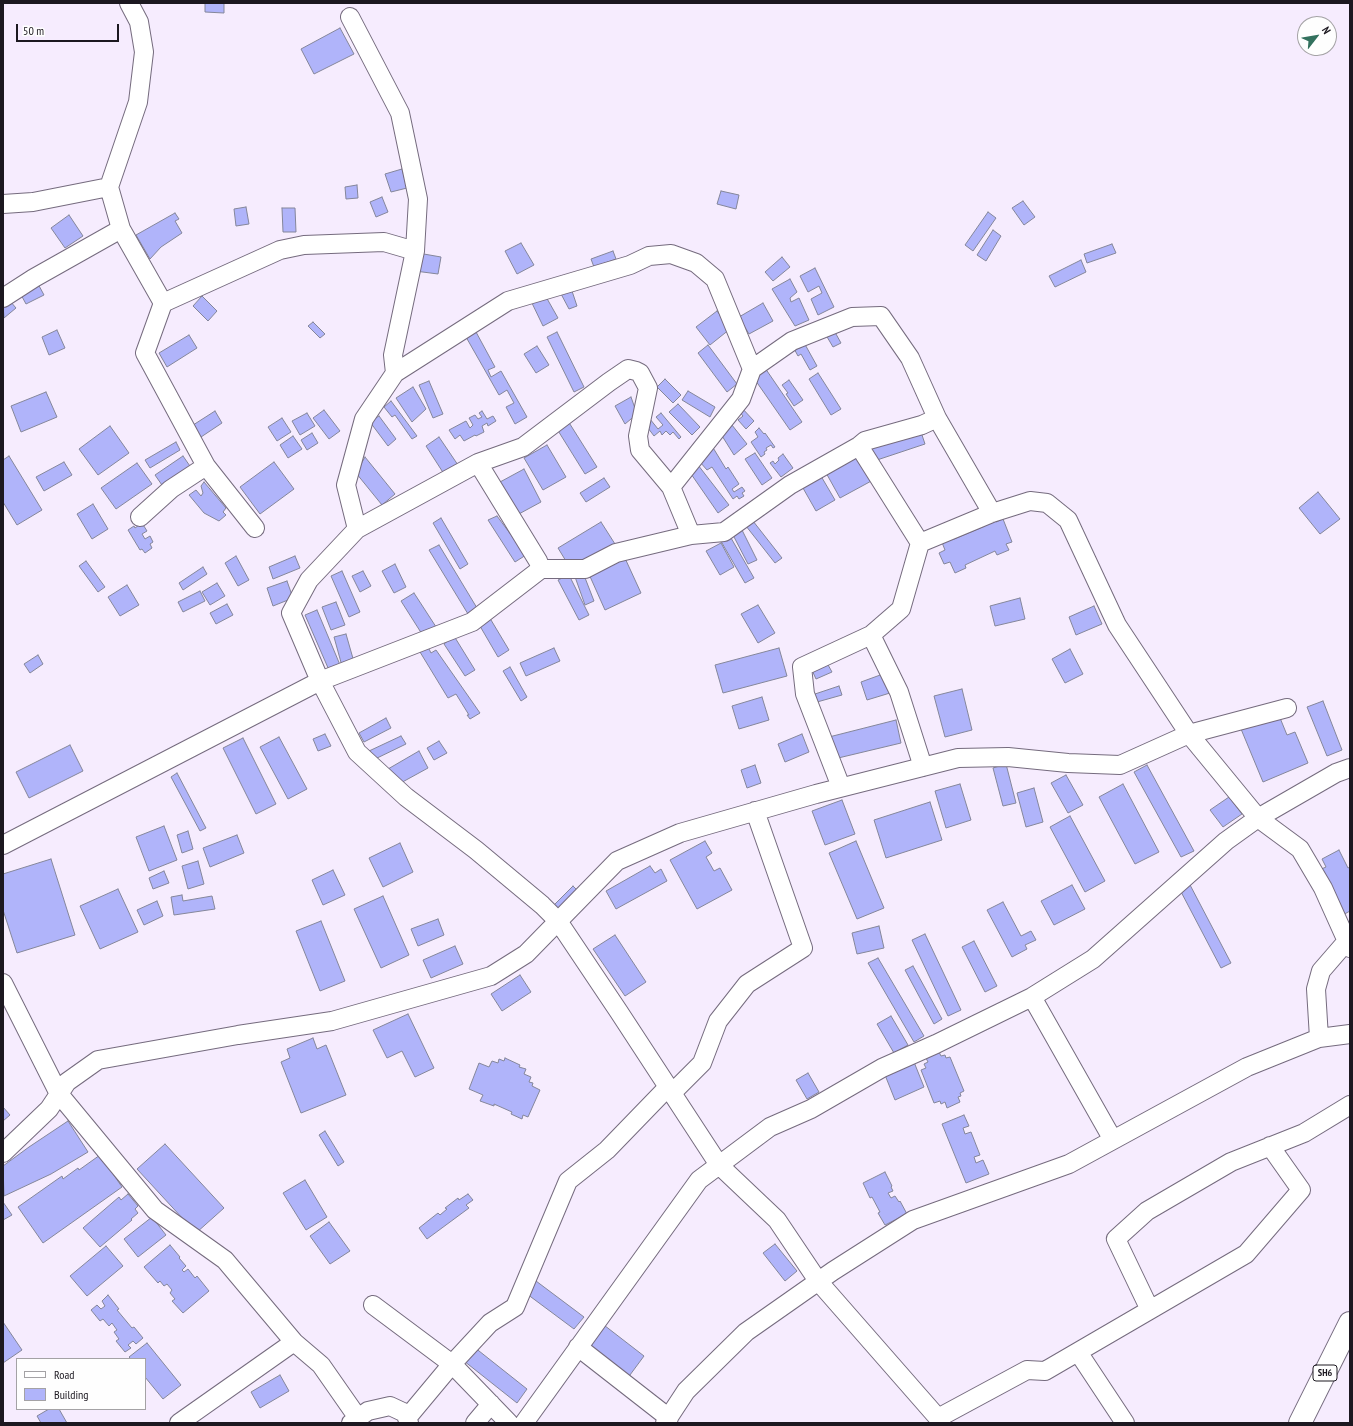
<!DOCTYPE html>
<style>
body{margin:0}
#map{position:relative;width:1353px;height:1426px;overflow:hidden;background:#f6ecfe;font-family:"PT Sans Narrow",sans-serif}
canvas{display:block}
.frame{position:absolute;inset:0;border:4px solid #1c1820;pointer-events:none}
.legend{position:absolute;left:16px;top:1358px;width:130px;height:52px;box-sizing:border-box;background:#fefefe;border:1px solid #a4a2a5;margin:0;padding:5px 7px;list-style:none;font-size:12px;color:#1c1820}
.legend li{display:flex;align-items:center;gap:8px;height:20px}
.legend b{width:20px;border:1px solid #a4a2a5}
.north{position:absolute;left:1297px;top:16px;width:40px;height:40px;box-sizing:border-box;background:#fefefe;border:1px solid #a4a2a5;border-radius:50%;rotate:59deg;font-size:11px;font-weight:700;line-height:16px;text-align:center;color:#1c1820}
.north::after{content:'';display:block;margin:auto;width:14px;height:18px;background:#33715e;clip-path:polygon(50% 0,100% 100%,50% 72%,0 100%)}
.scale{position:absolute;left:16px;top:24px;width:103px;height:18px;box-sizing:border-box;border:2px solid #1c1820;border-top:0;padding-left:5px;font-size:12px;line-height:14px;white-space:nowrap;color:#1c1820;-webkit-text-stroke:3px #fefefe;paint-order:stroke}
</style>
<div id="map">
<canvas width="1353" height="1426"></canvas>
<div class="frame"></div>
<ul class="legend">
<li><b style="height:5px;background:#fff"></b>Road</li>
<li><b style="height:11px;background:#b0b4fa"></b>Building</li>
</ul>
<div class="north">N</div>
<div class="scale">50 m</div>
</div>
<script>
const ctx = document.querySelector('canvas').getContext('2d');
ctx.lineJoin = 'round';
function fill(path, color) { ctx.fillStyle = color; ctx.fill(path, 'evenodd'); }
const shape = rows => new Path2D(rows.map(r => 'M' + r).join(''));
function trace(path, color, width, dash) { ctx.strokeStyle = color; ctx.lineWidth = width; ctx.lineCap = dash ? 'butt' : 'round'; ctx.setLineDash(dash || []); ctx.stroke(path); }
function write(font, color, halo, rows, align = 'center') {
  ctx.font = font + ' "PT Sans Narrow",sans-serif'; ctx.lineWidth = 3.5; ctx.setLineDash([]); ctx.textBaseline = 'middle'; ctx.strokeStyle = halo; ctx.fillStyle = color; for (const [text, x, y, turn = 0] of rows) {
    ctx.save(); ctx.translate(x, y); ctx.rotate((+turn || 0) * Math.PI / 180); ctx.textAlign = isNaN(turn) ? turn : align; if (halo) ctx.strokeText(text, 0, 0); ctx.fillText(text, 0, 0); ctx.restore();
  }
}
const building = shape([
 [205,3,224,3,224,13,205,12,205,3],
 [340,28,354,54,314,74,301,49,340,28],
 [402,169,407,188,391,192,385,174,402,169],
 [357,185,358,198,346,199,345,187,357,185],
 [721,191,739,195,736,209,717,204,721,191],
 [382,197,388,212,376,217,370,202,382,197],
 [1023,201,1035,217,1024,225,1012,208,1023,201],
 [246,207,249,224,236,226,234,209,246,207],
 [282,208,295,208,296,232,283,232,282,208],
 [988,212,996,218,973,251,965,245,988,212],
 [175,213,179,219,175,221,182,233,161,247,150,259,136,235,175,213],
 [69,215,83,236,65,248,51,228,69,215],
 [993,230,1001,236,986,261,977,255,993,230],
 [521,243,534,265,517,274,505,251,521,243],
 [1112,244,1116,253,1087,263,1084,254,1112,244],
 [613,251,616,259,594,267,591,259,613,251],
 [418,253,441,257,438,274,415,271,418,253],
 [782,257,790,267,773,281,765,272,782,257],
 [1081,260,1086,272,1055,287,1049,276,1081,260],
 [815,268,834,307,818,315,811,299,822,293,819,286,808,292,800,276,815,268],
 [790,279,797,292,790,298,791,302,799,298,809,320,795,326,772,289,790,279],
 [37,282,44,295,26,304,19,291,37,282],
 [571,288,577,306,569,309,560,292,571,288],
 [545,295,558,318,543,326,530,299,545,295],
 [202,296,217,311,208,321,193,306,202,296],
 [10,301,16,308,4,318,3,305,10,301],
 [763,303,773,321,749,334,739,317,763,303],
 [717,311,730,329,710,345,696,327,717,311],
 [313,322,325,334,320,338,308,326,313,322],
 [831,325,841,343,833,347,823,330,831,325],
 [57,330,65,348,49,355,42,337,57,330],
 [476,332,495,367,488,370,491,377,501,371,527,417,515,424,506,407,514,403,507,390,499,395,466,337,476,332],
 [557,332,584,387,574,392,547,337,557,332],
 [189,335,197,348,167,367,159,353,189,335],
 [802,339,817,366,810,370,801,354,798,356,792,345,794,344,797,349,802,347,799,341,802,339],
 [708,345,737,384,727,392,698,353,708,345],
 [537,346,549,365,536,373,524,354,537,346],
 [763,365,802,422,790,430,751,374,763,365],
 [818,373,841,409,831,415,809,379,818,373],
 [665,379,681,395,673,403,657,387,665,379],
 [789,380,803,400,794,406,786,394,788,393,782,385,789,380],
 [429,381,443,414,433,418,419,385,429,381],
 [413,387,426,409,412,422,396,398,413,387],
 [688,391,715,407,710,417,682,400,688,391],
 [46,392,57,417,21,432,11,406,46,392],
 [631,397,637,414,625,424,615,406,631,397],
 [391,401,417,436,412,439,395,415,392,417,384,407,391,401],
 [678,404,700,427,692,435,669,412,678,404],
 [741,407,754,421,746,429,738,420,743,416,738,410,741,407],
 [324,410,340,431,329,439,313,418,324,410],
 [215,411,222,423,198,439,190,427,215,411],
 [482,411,487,419,493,416,496,421,488,426,487,423,482,426,484,432,476,436,475,435,464,441,460,435,455,439,449,430,466,421,470,428,473,425,469,418,475,415,478,419,482,417,479,413,482,411],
 [307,413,315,426,300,435,292,421,307,413],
 [661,413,681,437,679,439,673,432,670,435,666,431,662,435,660,431,654,436,645,424,650,419,658,429,663,425,656,417,661,413],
 [379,416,396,439,388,446,370,422,379,416],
 [282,418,291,432,277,441,268,427,282,418],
 [728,420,747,444,734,455,719,431,728,420],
 [568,421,597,467,585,474,557,429,568,421],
 [110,426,129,453,98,475,79,449,110,426],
 [759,428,764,434,765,433,775,447,773,448,771,445,766,448,767,450,764,452,765,454,761,457,751,442,758,437,755,432,759,428],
 [920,429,925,444,874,461,869,447,920,429],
 [312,433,318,443,307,450,301,440,312,433],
 [293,436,302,449,288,458,280,445,293,436],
 [439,437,458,465,444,474,426,446,439,437],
 [176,442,180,450,150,468,145,460,176,442],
 [547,445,566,477,543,490,524,458,547,445],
 [712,446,726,469,728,467,739,484,732,489,734,492,742,487,745,491,742,493,744,496,739,499,737,496,733,499,712,467,707,470,700,462,712,446],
 [860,452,875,479,840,498,825,471,860,452],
 [755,453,772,478,762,485,745,459,755,453],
 [783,454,793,468,781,477,770,463,773,461,775,464,779,460,778,458,783,454],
 [9,456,42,510,17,525,3,502,3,460,9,456],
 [183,456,192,469,164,488,155,475,183,456],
 [365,457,395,494,382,505,356,473,365,457],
 [64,462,72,475,44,491,36,477,64,462],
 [274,462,294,489,260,514,240,487,274,462],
 [137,463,152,484,116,509,101,488,137,463],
 [698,465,729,505,718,513,689,471,698,465],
 [524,469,541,502,517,515,500,482,524,469],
 [818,471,835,500,816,511,799,481,818,471],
 [604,478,610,487,586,502,580,493,604,478],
 [204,482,226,508,223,512,226,515,219,521,204,513,189,495,196,490,201,496,203,493,201,486,204,482],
 [1318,492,1340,519,1320,534,1299,508,1318,492],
 [93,504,108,529,92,539,77,514,93,504],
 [497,516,526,555,515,562,488,520,497,516],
 [994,517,996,522,1003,519,1012,542,1006,544,1009,550,997,555,995,551,965,565,966,568,955,573,950,562,944,564,939,553,945,550,941,540,952,535,954,539,985,526,983,522,994,517],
 [441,518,468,564,460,569,433,523,441,518],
 [753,521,782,558,775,563,746,526,753,521],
 [601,522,615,544,572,571,558,548,601,522],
 [142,523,147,531,142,534,145,539,150,536,153,542,150,544,152,548,145,553,142,549,140,550,128,530,134,526,135,528,142,523],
 [742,530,757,560,748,564,733,535,742,530],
 [727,531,754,578,745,583,718,536,727,531],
 [721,543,734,567,720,575,706,551,721,543],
 [439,545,477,608,468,614,429,550,439,545],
 [236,556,249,580,238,586,225,563,236,556],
 [295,556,300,568,273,579,269,567,295,556],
 [624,556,641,593,605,610,588,572,624,556],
 [86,561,105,587,98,592,79,566,86,561],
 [395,564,406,587,394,593,382,571,395,564],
 [203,567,207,574,183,590,179,583,203,567],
 [582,570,594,601,585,605,574,574,582,570],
 [342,571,360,612,349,617,331,576,342,571],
 [363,571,371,586,360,592,352,576,363,571],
 [569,575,589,615,579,620,558,580,569,575],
 [287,581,293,598,273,606,267,588,287,581],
 [217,583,225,596,210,605,202,592,217,583],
 [127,585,139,605,120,616,108,597,127,585],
 [200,591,205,601,183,612,178,602,200,591],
 [414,593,440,633,427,642,401,601,414,593],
 [1020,598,1025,619,995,626,990,606,1020,598],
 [336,602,345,625,331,630,322,607,336,602],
 [227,604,233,615,216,624,210,613,227,604],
 [758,605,775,633,758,643,741,614,758,605],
 [1094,606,1102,624,1076,635,1069,617,1094,606],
 [317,610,343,672,332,677,305,615,317,610],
 [488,615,509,650,498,657,477,621,488,615],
 [346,634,354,662,342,666,334,637,346,634],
 [454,636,475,670,465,676,444,644,454,636],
 [428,647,431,653,436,650,480,713,470,719,467,715,469,715,456,694,448,698,420,652,428,647],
 [554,648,560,661,526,676,520,663,554,648],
 [779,648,787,676,723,693,715,665,779,648],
 [1070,649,1083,674,1065,683,1052,659,1070,649],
 [38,655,43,664,30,673,24,664,38,655],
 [827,663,832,672,816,679,811,668,827,663],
 [510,667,527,697,521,701,503,671,510,667],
 [883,674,890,693,867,700,861,682,883,674],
 [839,686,842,695,817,702,815,694,839,686],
 [962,689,972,730,945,737,934,696,962,689],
 [762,697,769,720,739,729,732,706,762,697],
 [1323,701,1342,750,1327,756,1307,707,1323,701],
 [1278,713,1287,735,1295,732,1308,763,1263,782,1241,729,1278,713],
 [386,718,391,728,364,742,359,733,386,718],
 [896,720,901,743,834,759,829,737,896,720],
 [325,734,331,746,318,751,313,739,325,734],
 [802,734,809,752,785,762,778,744,802,734],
 [401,736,406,744,373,760,369,751,401,736],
 [279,737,307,789,288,799,260,747,279,737],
 [243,738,276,804,256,814,223,748,243,738],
 [439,741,447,753,434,760,427,748,439,741],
 [70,745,83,771,29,798,16,772,70,745],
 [419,751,428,768,397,785,388,769,419,751],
 [1006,764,1016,803,1003,806,993,768,1006,764],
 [755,765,761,783,747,788,741,770,755,765],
 [1147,765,1194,851,1181,857,1134,772,1147,765],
 [177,773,206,828,200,831,171,777,177,773],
 [1066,775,1083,805,1068,813,1051,783,1066,775],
 [960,784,971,820,946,828,935,791,960,784],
 [1123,784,1159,852,1135,864,1099,797,1123,784],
 [1034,788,1043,822,1026,827,1017,793,1034,788],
 [1229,797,1242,814,1223,827,1210,810,1229,797],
 [842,800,855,834,825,845,812,811,842,800],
 [930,802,942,840,886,858,874,820,930,802],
 [1070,816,1105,881,1085,892,1050,827,1070,816],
 [164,826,177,860,149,871,136,837,164,826],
 [188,831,193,849,182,853,177,835,188,831],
 [237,835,244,853,210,867,203,848,237,835],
 [705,841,712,853,706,857,714,871,720,868,732,890,697,909,670,860,705,841],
 [856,841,884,908,857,919,829,853,856,841],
 [400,843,413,872,383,887,369,858,400,843],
 [1339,850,1348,868,1350,867,1350,911,1339,917,1317,871,1326,867,1322,859,1339,850],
 [51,859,75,935,17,953,3,910,3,874,51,859],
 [198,861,204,884,188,889,182,866,198,861],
 [650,866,655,873,661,869,667,881,616,909,606,891,650,866],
 [333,870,345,895,323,905,312,880,333,870],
 [164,871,169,883,153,889,149,878,164,871],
 [1189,883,1231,963,1221,968,1179,888,1189,883],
 [1072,885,1085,909,1054,925,1041,901,1072,885],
 [573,886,581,894,561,914,553,906,573,886],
 [118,889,138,932,100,949,80,906,118,889],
 [182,895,183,901,212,896,215,909,174,915,171,897,182,895],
 [383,896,409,955,381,968,354,909,383,896],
 [157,901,163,916,144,925,137,910,157,901],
 [1003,902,1021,936,1031,931,1036,940,1025,945,1027,949,1012,957,987,910,1003,902],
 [438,919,444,935,418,946,411,929,438,919],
 [321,921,345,981,320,991,296,931,321,921],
 [879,926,884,948,857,954,852,933,879,926],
 [925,934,961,1010,948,1016,912,940,925,934],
 [615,935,646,982,625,996,593,949,615,935],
 [974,941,997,986,985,992,962,947,974,941],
 [455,946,463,964,431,978,423,960,455,946],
 [878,958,924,1036,914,1042,868,963,878,958],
 [913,966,942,1019,934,1024,905,970,913,966],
 [520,975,531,992,502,1011,491,994,520,975],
 [408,1014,434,1068,415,1077,402,1051,387,1058,373,1030,408,1014],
 [891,1016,908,1045,894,1053,877,1024,891,1016],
 [313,1038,317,1049,326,1045,346,1095,301,1113,281,1062,290,1058,287,1049,313,1038],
 [939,1052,941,1056,945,1055,946,1058,950,1057,964,1091,960,1093,961,1096,958,1097,960,1102,947,1108,945,1102,941,1104,940,1101,934,1103,921,1070,926,1068,924,1064,928,1062,926,1058,939,1052],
 [505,1058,520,1065,519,1067,526,1069,524,1074,531,1077,529,1082,533,1083,532,1086,540,1090,528,1117,523,1115,522,1119,511,1114,512,1112,494,1104,494,1106,480,1101,483,1095,469,1089,479,1063,489,1067,492,1061,498,1063,499,1059,504,1061,505,1058],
 [914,1062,924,1087,895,1100,885,1075,914,1062],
 [808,1073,819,1092,807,1099,796,1080,808,1073],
 [3,1107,10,1115,3,1121,3,1107],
 [964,1115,969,1126,963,1128,965,1134,971,1132,980,1155,974,1157,976,1163,983,1160,989,1174,966,1183,942,1124,964,1115],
 [68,1121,88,1152,51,1174,4,1196,3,1166,29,1147,68,1121],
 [325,1131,344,1162,338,1166,319,1135,325,1131],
 [165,1144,224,1208,196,1233,137,1169,165,1144],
 [100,1155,122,1187,43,1243,18,1207,62,1176,63,1179,78,1168,79,1170,100,1155],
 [885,1172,892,1186,891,1187,893,1191,888,1193,891,1198,895,1196,899,1202,900,1201,907,1214,885,1225,878,1213,880,1212,872,1197,870,1198,863,1183,885,1172],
 [305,1180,327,1217,306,1230,283,1193,305,1180],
 [128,1194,138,1206,135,1209,138,1213,131,1219,132,1220,100,1247,83,1228,119,1197,121,1200,128,1194],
 [468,1194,473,1200,466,1205,469,1208,427,1239,419,1228,438,1213,440,1215,447,1209,445,1208,458,1198,459,1200,468,1194],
 [3,1202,12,1215,3,1220,3,1202],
 [152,1217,166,1235,138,1257,124,1239,152,1217],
 [329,1222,350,1251,330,1264,310,1236,329,1222],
 [775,1244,797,1271,785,1281,763,1253,775,1244],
 [170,1245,180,1257,179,1258,186,1266,182,1270,184,1272,188,1269,195,1278,197,1276,209,1291,183,1313,172,1301,175,1299,170,1293,172,1290,167,1284,164,1286,160,1281,158,1283,144,1267,170,1245],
 [106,1246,123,1266,87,1296,70,1276,106,1246],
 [536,1281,584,1317,574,1329,527,1294,536,1281],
 [108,1295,119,1309,117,1310,132,1328,134,1327,143,1338,136,1344,133,1341,128,1345,131,1348,125,1352,116,1341,119,1339,114,1332,117,1330,112,1323,109,1326,103,1319,100,1321,91,1310,97,1305,101,1309,105,1306,102,1301,108,1295],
 [3,1322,22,1350,3,1363,3,1322],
 [600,1322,644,1356,627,1379,582,1345,600,1322],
 [147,1343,181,1385,163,1399,145,1377,145,1359,131,1359,129,1357,147,1343],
 [474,1347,527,1389,517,1403,464,1361,474,1347],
 [280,1375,289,1391,260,1408,251,1392,280,1375],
 [49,1409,59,1409,67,1423,41,1423,37,1416,49,1409]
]);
fill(building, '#b0b4fa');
trace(building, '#84869a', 1);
const minor = shape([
 [129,3,139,22,144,52,138,102,109,187,121,229,163,303],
 [350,17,400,113,418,199,415,251,393,355,395,373],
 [3,204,33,202,109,187],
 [3,298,34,278,121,229],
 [478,463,523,447,609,382,628,369,636,371,640,373,648,388,638,436,640,450,671,487,691,535],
 [671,487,741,399,752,369,792,341,852,317,881,316,910,358,937,418,992,513],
 [140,517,171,489,206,466],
 [255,528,206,466,145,353,163,303,280,250,304,245,384,242,415,251],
 [357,529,346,485,364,419,395,373,508,301,630,265,649,256,671,254,696,263,715,279,752,369],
 [920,543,992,513,1030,501,1047,503,1068,520,1117,625,1189,734,1258,818,1300,849,1323,888,1350,948],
 [541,569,538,561,478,463,357,529,309,580,291,613,320,681,357,752,406,797,476,850,542,905,558,921,619,1012,719,1165,777,1220,818,1281,938,1418,940,1423],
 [871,635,899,692,923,767],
 [841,787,805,694,802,667,871,635,901,609,920,543,859,446],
 [3,845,320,681,472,622,541,569,585,569,616,553,691,535,724,532,790,485,859,446,865,441,922,425,937,418],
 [3,983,59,1094,155,1210,225,1260,294,1342,321,1365,358,1418],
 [1032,997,1113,1140],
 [1319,1038,1316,989,1321,971,1347,941],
 [672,1093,702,1063,718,1021,747,984,803,948,755,811],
 [3,1153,49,1109,67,1082,98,1060,238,1035,332,1021,491,976,526,954,617,861,680,833,816,794,958,758,1008,757,1068,763,1120,765,1189,734,1287,708],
 [373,1305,452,1364,509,1423],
 [1150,1310,1116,1239,1147,1211,1231,1162,1304,1133,1350,1105],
 [578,1347,669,1418],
 [1078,1352,1125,1423],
 [407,1418,452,1364,490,1323,515,1307,568,1181,607,1150,668,1087],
 [938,1418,1027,1370,1045,1371,1246,1254,1301,1190,1270,1146],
 [179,1423,294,1342],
 [351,1423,368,1411,390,1406,405,1413,409,1423],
 [475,1423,491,1404],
 [524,1423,699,1180,770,1127,811,1109,882,1068,936,1044,1032,997,1093,959,1226,841,1258,818,1336,773,1350,768],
 [665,1423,686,1391,746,1332,833,1271,913,1220,1069,1164,1247,1067,1319,1038,1350,1034]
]);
const major = shape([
 [1300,1423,1350,1323]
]);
trace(minor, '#756b7e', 20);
trace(major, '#756b7e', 24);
trace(minor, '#fff', 18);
trace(major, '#fff', 22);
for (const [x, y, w] of [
 [1325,1373,24]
]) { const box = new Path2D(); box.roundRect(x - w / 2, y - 8, w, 16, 3); ctx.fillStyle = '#fefefe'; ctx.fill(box); trace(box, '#1c1820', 1); }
write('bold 10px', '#1c1820', null, [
 ["SH6",1325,1373]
]);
</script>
